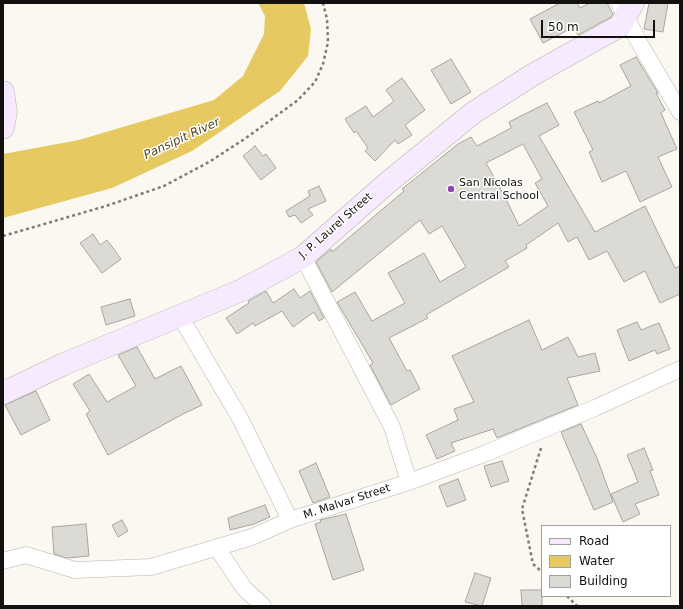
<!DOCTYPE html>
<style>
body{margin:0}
#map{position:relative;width:683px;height:609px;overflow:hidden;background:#faf8f1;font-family:"DejaVu Sans",sans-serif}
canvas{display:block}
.frame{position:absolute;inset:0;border:4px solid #12110f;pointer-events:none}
.legend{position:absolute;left:541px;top:525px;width:130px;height:72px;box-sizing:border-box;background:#fff;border:1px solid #a0a09f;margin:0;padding:5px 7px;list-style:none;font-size:12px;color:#12110f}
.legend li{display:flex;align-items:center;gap:8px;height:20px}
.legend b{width:20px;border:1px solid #a0a09f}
.scale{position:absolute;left:541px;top:20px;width:114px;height:18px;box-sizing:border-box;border:2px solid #12110f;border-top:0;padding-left:5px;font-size:12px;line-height:14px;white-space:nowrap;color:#12110f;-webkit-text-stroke:3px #fff;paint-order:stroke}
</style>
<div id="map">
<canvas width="683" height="609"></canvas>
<div class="frame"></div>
<ul class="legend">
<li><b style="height:5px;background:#f7e9fe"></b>Road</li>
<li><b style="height:11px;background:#e6c961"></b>Water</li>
<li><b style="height:11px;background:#dcdad4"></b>Building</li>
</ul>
<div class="scale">50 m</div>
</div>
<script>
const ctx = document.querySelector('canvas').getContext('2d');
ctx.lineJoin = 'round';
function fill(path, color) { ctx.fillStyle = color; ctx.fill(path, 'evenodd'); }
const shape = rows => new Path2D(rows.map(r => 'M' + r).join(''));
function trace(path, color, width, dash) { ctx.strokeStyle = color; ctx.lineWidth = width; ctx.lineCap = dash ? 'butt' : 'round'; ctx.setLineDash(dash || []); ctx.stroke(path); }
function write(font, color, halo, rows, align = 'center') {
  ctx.font = font + ' "DejaVu Sans",sans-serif'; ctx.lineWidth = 3; ctx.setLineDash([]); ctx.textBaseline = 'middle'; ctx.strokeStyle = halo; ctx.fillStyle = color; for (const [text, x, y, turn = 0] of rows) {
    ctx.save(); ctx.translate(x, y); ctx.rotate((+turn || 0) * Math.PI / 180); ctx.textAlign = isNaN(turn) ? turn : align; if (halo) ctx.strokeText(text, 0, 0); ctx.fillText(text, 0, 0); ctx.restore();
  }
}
fill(shape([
 [258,3,304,3,311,29,308,56,280,91,192,151,112,188,3,218,3,154,79,140,214,100,243,76,264,34,265,16]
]), '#e6c961');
const building = shape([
 [560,3,577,3,580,8,590,3,607,3,613,14,611,17,578,35,574,27,543,43,530,19,560,3],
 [649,3,668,3,663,32,644,29,649,3],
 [636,57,658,93,656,93,665,110,661,113,677,149,658,157,672,187,640,202,626,171,602,182,589,152,593,150,574,112,598,101,599,103,631,86,620,65,636,57],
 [451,59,471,92,451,104,431,70,451,59],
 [402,78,425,110,405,125,412,135,398,144,395,140,375,161,365,151,368,148,356,131,354,133,345,119,366,106,373,117,394,101,386,90,402,78],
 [547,103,559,125,539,136,595,232,645,206,675,268,680,266,680,294,660,303,645,271,624,282,607,251,589,260,577,237,568,242,558,223,526,245,527,248,505,261,509,267,426,315,428,318,389,338,407,371,410,370,420,389,391,405,370,365,373,363,337,302,355,292,372,321,405,303,388,273,424,253,440,282,466,267,442,226,429,234,420,220,332,292,316,262,331,249,332,252,404,191,402,189,458,144,471,137,477,146,511,128,509,122,547,103],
 [523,144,542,179,535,183,548,206,519,226,504,195,486,163,523,144],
 [255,146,263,156,266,154,276,168,261,180,243,156,255,146],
 [319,186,326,201,308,209,313,215,301,223,295,215,289,217,286,211,310,196,308,191,319,186],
 [93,234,100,245,107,240,121,259,102,273,80,243,93,234],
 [294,289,300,298,310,291,324,318,319,321,314,312,293,327,282,311,255,326,253,323,237,334,226,318,249,303,248,301,266,291,273,303,294,289],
 [130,299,135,316,106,325,101,307,130,299],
 [529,320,542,350,568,337,578,357,595,353,600,371,567,378,578,405,497,438,493,429,451,443,455,451,437,459,426,435,458,420,454,409,474,402,452,356,529,320],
 [637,322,641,330,659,323,670,349,657,354,655,350,629,361,617,330,637,322],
 [137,347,155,379,181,366,202,405,183,414,108,455,86,414,90,411,73,384,89,374,107,402,136,386,118,355,137,347],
 [36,391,50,420,21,435,5,405,36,391],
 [581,424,597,458,613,502,594,510,561,432,581,424],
 [644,448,653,470,650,471,659,495,635,504,640,514,623,522,611,494,638,482,627,455,644,448],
 [502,461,509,481,491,487,484,466,502,461],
 [316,463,330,497,313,503,299,471,316,463],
 [458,479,466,500,447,507,439,486,458,479],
 [265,505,270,517,254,524,230,530,228,518,265,505],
 [346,514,364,570,333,580,315,524,321,522,320,520,346,514],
 [122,520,128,531,118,537,112,525,122,520],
 [86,524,89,556,67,558,54,554,52,527,86,524],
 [475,573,491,578,482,606,465,602,475,573],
 [521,590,542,590,542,606,522,606,521,590]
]);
fill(building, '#dcdad4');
trace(building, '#a7a59f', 1);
const street = shape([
 [619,3,640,44,680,112],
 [303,257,392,427,409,482],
 [180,316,241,420,290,520],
 [217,548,244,588,263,606],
 [3,561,26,555,75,570,151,567,252,537,290,520,409,482,484,454,595,408,680,369]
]);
const secondary = shape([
 [3,92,6,112,3,128],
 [3,393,64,364,242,290,303,257,386,184,473,113,534,74,620,26,633,3]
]);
trace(street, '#b6b4ae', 17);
trace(secondary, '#b6b4ae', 23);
trace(shape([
 [3,236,106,206,164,186,209,162,246,138,298,100,315,82,323,64,328,42,327,19,323,3],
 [541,448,522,509,533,564,542,572],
 [567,596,577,606]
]), '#7e7c78', 2.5, [3, 3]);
trace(street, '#fff', 16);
trace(secondary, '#f7e9fe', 22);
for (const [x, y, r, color] of [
 [451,189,4,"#9141b1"]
]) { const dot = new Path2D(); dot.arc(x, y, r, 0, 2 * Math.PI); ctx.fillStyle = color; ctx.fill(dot); trace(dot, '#fff', 1.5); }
write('11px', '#12110f', '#fff', [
 ["San Nicolas",459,183],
 ["Central School",459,196]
], 'left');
write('11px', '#12110f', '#fff', [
 ["J. P. Laurel Street",336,226,-41],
 ["M. Malvar Street",347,502,-18]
]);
write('italic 12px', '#53471c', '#fff', [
 ["Pansipit River",182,139,-25]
]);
</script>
